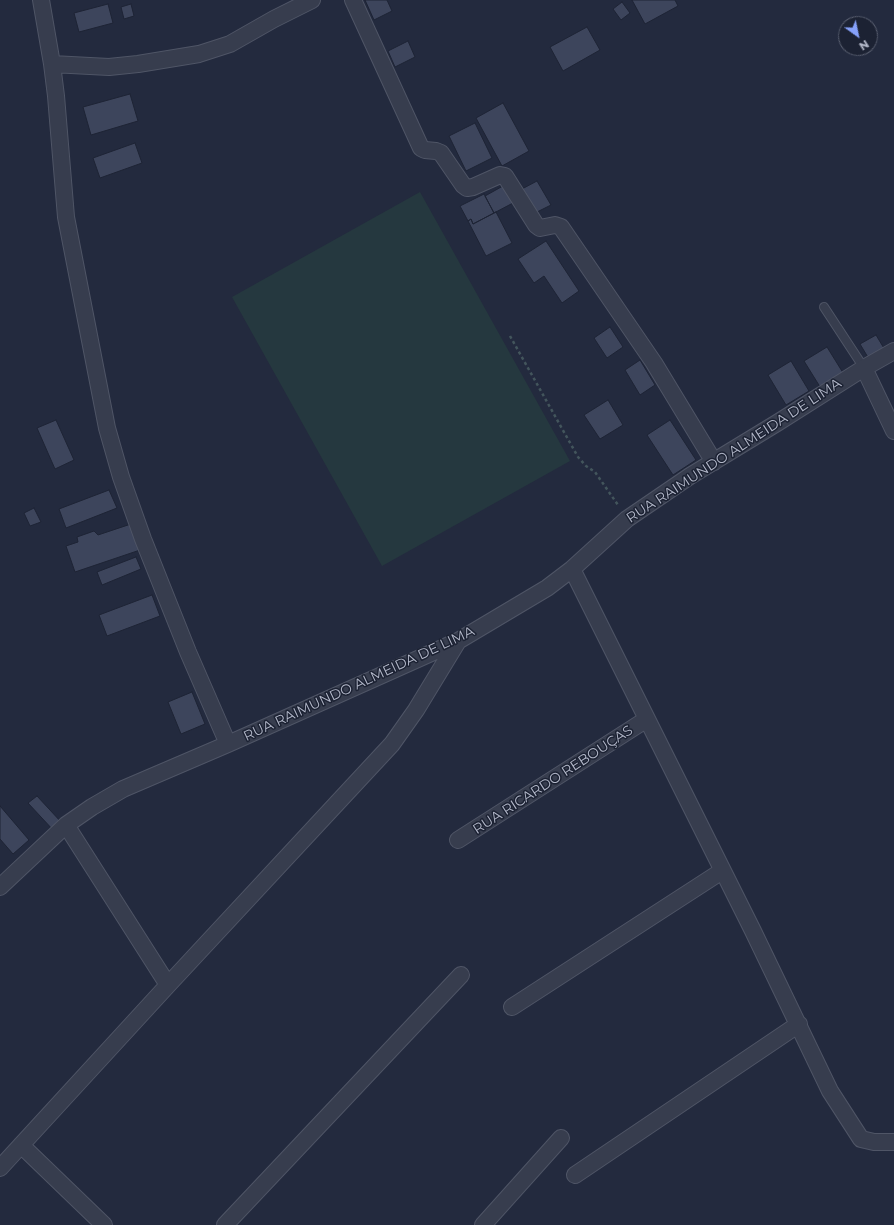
<!DOCTYPE html>
<meta charset="utf-8">
<style>
body{margin:0}
#map{position:relative;width:894px;height:1225px;overflow:hidden;background:#232a3e;font-family:Montserrat,sans-serif}
canvas{display:block}
.north{position:absolute;left:838px;top:16px;width:40px;height:40px;box-sizing:border-box;background:#1c2233;border:1px solid #585e6f;border-radius:50%;rotate:147deg;font-size:11px;font-weight:700;line-height:16px;text-align:center;color:#b3b8c9}
.north::after{content:'';display:block;margin:auto;width:14px;height:18px;background:#86a1fb;clip-path:polygon(50% 0,100% 100%,50% 72%,0 100%)}
</style>
<div id="map">
<canvas width="894" height="1225"></canvas>
<div class="north">N</div>
</div>
<script>
const ctx = document.querySelector('canvas').getContext('2d');
ctx.lineJoin = 'round';
function fill(path, color) { ctx.fillStyle = color; ctx.fill(path, 'evenodd'); }
const shape = rows => new Path2D(rows.map(r => 'M' + r).join(''));
function trace(path, color, width, dash) { ctx.strokeStyle = color; ctx.lineWidth = width; ctx.lineCap = dash ? 'butt' : 'round'; ctx.setLineDash(dash || []); ctx.stroke(path); }
function write(font, color, halo, rows, align = 'center') {
  ctx.font = font + ' Montserrat,sans-serif'; ctx.lineWidth = 3; ctx.setLineDash([]); ctx.textBaseline = 'middle'; ctx.strokeStyle = halo; ctx.fillStyle = color; for (const [text, x, y, turn = 0] of rows) {
    ctx.save(); ctx.translate(x, y); ctx.rotate((+turn || 0) * Math.PI / 180); ctx.textAlign = isNaN(turn) ? turn : align; if (halo) ctx.strokeText(text, 0, 0); ctx.fillText(text, 0, 0); ctx.restore();
  }
}
fill(shape([
 [420,192,570,461,382,566,232,297]
]), '#25383f');
const building = shape([
 [365,0,387,0,392,11,374,20,365,0],
 [632,0,675,0,678,6,645,24,632,0],
 [622,2,630,13,621,20,613,9,622,2],
 [108,4,113,23,79,32,74,13,108,4],
 [131,4,134,16,124,19,121,7,131,4],
 [587,27,600,50,563,71,550,47,587,27],
 [408,41,415,57,395,67,388,51,408,41],
 [130,94,138,121,91,135,83,107,130,94],
 [503,103,529,151,502,166,476,118,503,103],
 [475,123,492,158,466,171,449,136,475,123],
 [135,143,142,163,100,178,93,158,135,143],
 [537,181,551,205,533,214,520,190,537,181],
 [503,186,513,203,494,213,485,196,503,186],
 [484,194,494,213,473,224,471,219,468,221,460,206,484,194],
 [496,212,512,243,486,256,468,221,471,219,473,224,496,212],
 [546,241,579,291,562,303,544,276,534,283,518,259,546,241],
 [610,327,623,347,607,358,594,338,610,327],
 [876,335,885,350,869,359,860,344,876,335],
 [827,347,845,376,822,390,804,361,827,347],
 [640,360,655,385,640,395,625,370,640,360],
 [791,361,809,391,786,405,768,375,791,361],
 [608,400,623,425,600,439,584,415,608,400],
 [56,420,74,460,55,469,37,428,56,420],
 [670,420,696,460,673,475,647,435,670,420],
 [109,490,117,508,66,528,59,509,109,490],
 [34,508,41,522,30,526,24,513,34,508],
 [134,523,143,549,75,572,66,546,78,542,77,537,94,531,98,535,134,523],
 [136,557,141,569,102,585,97,572,136,557],
 [152,595,160,616,107,636,99,615,152,595],
 [192,692,205,724,181,734,168,702,192,692],
 [37,796,62,823,54,831,28,803,37,796],
 [0,806,29,840,13,854,0,839,0,806]
]);
fill(building, '#3d455c');
trace(building, '#1e2435', 1);
const service = shape([
 [824,307,864,368]
]);
const minor = shape([
 [41,0,52,64,56,96,66,217,107,428,121,477,143,539,188,652,228,744],
 [353,0,421,148,425,150,436,151,441,153,463,185,467,188,473,187,500,175,505,176,536,225,540,228,555,225,561,227,654,363,714,462],
 [52,64,109,67,138,64,199,54,230,44,274,19,312,0],
 [864,368,894,431],
 [572,569,753,931,830,1091,861,1139,874,1142,894,1142],
 [66,825,168,985],
 [458,840,647,719],
 [0,887,66,825,92,807,123,789,228,744,458,641,547,588,572,569,627,519,690,476,777,423,864,368,894,351],
 [512,1007,722,871],
 [21,1145,104,1225],
 [0,1168,168,985,392,744,416,710,458,641],
 [575,1175,799,1024],
 [225,1225,461,975],
 [483,1225,561,1138]
]);
trace(service, '#4f5566', 10);
trace(minor, '#4f5566', 18);
trace(shape([
 [510,336,578,457,586,466,595,472,618,505]
]), '#43555c', 2.5, [3, 3]);
trace(service, '#373d4e', 8);
trace(minor, '#373d4e', 16);
write('14px', '#b3b8c9', '#1c2233', [
 ["RUA RAIMUNDO ALMEIDA DE LIMA",734,451,-33],
 ["RUA RAIMUNDO ALMEIDA DE LIMA",359,684,-25],
 ["RUA RICARDO REBOUÇAS",553,780,-33]
]);
</script>
